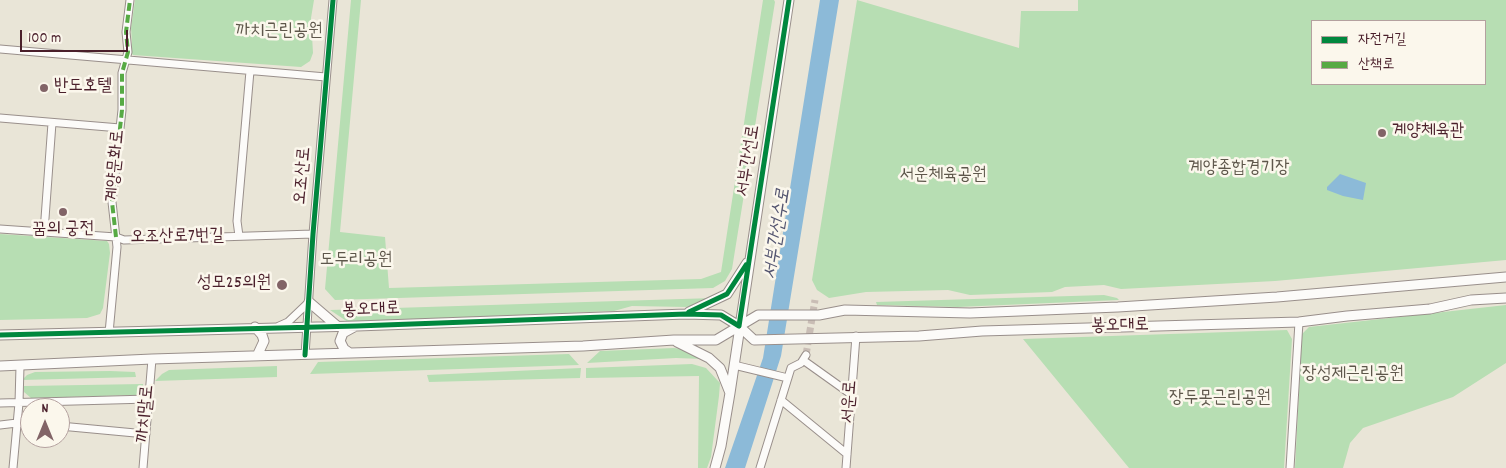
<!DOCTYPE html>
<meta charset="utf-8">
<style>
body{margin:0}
#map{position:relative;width:1506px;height:468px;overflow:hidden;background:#e9e5d7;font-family:Dekko,"Poor Story",sans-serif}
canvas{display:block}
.legend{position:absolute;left:1311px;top:20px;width:175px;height:65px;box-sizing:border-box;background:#fbf7ec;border:1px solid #b4a19f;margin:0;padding:6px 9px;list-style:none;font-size:15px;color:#4a1f2b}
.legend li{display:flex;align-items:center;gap:10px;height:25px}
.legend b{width:25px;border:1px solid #b4a19f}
.north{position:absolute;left:20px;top:398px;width:50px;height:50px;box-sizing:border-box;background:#fbf7ec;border:1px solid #b4a19f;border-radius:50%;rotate:0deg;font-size:14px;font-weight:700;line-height:20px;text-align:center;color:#4a1f2b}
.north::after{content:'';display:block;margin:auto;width:18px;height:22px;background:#826467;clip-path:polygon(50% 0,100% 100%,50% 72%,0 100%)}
.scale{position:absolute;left:20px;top:30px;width:108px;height:22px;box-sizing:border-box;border:2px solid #4a1f2b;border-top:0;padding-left:6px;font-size:15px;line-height:18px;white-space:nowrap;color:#4a1f2b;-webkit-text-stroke:4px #fbf7ec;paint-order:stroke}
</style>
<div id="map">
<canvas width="1506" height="468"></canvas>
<ul class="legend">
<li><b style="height:6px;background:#00873e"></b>자전거길</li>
<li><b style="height:6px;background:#57aa44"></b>산책로</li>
</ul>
<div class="north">N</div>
<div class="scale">100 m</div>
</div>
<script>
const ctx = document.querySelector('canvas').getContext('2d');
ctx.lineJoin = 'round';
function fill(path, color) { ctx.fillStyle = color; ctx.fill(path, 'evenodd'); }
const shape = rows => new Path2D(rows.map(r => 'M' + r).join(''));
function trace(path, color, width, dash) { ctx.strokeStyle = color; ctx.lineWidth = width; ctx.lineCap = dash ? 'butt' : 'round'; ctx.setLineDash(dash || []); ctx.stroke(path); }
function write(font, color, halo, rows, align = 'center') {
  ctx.font = font + ' Dekko,"Poor Story",sans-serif'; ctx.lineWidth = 5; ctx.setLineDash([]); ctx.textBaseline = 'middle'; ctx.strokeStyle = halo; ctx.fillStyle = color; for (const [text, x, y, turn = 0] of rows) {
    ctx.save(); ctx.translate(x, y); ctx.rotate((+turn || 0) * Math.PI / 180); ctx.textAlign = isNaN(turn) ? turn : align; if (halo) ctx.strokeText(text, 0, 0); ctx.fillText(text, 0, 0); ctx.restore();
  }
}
fill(shape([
 [135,0,314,0,311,18,313,53,310,61,301,67,133,55,130,52,132,43,131,28],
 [351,0,361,0,340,232,385,237,389,288,701,279,721,272,763,0,774,0,775,2,732,269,725,281,713,288,335,300,325,289],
 [857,0,1019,48,1021,11,1078,11,1078,0,1506,0,1506,260,1275,281,1121,289,1104,285,1065,287,1052,292,970,295,948,290,866,292,829,298,817,290,812,280],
 [1312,21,1485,21,1485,84,1312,84],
 [0,234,107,241,109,244,110,253,103,308,100,314,87,318,0,320],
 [1104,295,1117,298,1119,300,958,307,877,305,876,302],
 [714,298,705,303,686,307,632,306,614,311,348,322,330,310],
 [1506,305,1506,363,1453,397,1363,428,1350,443,1343,468,1295,468,1302,334,1309,327],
 [1287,330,1292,339,1284,468,1129,468,1023,339],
 [674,348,690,350,704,359,676,358,587,363,600,351],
 [569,354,579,365,310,374,318,362],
 [692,364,706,368,720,383,719,396,711,457,707,468,698,468,699,376,586,378,586,368],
 [277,366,277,377,155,381,162,374,169,370],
 [581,368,580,378,429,382,427,375],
 [110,371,135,372,136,377,22,380,27,375,35,372],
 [143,384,143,392,136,395,31,398,24,392,24,386]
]), '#b7deb3');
fill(shape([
 [820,0,839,0,781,356,745,468,725,468,763,358],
 [1340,174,1366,183,1363,200,1343,196,1327,190,1327,187]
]), '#8cbad8');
trace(shape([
 [806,355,815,300]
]), '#c9bdb5', 7, [7, 3.5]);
const minor = shape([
 [0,49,326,77],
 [0,118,120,128],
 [0,229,116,237,124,240,313,234],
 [44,232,52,123],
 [239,236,237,221,250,71],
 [279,326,288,322,309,302],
 [109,333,117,247,112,202,122,110,122,73,128,52,126,32,130,0],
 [305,355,313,234,333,0],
 [803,360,852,395],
 [734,365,788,378],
 [781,400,847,454],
 [0,403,149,399],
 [0,425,17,423,30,424],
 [60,426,146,434],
 [13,468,19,403,20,366],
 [143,468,152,359],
 [760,468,791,368,801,363,806,355],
 [846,468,856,336],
 [1290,468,1299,322]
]);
const major = shape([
 [309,302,337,326],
 [689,312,727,294,747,263],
 [255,327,262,335,264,341,257,356],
 [0,335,357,326,686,314,721,315,739,326,754,340,919,336,982,331,1299,322,1347,316,1430,309,1471,300,1506,298],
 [677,342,709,358,720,368,730,393],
 [350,353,344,349,340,341,343,333,354,327],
 [0,366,152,359,583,346,674,340,716,340,758,315,819,315,845,310,970,313,1118,307,1277,297,1506,277],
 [715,468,721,446,730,393,789,0]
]);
trace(minor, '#998f8b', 9);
trace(major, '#998f8b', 11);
trace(minor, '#fcfbf9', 7);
trace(major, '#fcfbf9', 9);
trace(shape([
 [116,237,112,202,122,110,122,73,128,52,126,32,130,0]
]), '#57aa44', 4, [8, 4]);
trace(shape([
 [689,312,727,294,746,265],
 [739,326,789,0],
 [0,335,357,326,686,314,721,315,739,326],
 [305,355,313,234,333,0]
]), '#00873e', 5);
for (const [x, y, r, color] of [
 [44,88,5,"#826467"],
 [1382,133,5,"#826467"],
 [63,212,5,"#826467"],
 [282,285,6,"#826467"]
]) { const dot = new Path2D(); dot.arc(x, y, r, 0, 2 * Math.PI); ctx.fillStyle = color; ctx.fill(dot); trace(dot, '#fbf7ec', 2); }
write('18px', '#5e574b', '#fbf7ec', [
 ["까치근린공원",279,33],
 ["계양종합경기장",1239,170],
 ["서운체육공원",943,177],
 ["도두리공원",356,262],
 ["장성제근린공원",1353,376],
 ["장두못근린공원",1220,400]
]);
write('18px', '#4a1f2b', '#fbf7ec', [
 ["반도호텔",54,88],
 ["계양체육관",1392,133],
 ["꿈의 궁전",63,231,"center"],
 ["성모25의원",271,285,"right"]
], 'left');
write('18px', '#4a1f2b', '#fbf7ec', [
 ["서부간선로",750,161,-81],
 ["계양문화로",117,166,-85],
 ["오조산로",304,176,-85],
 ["오조산로7번길",177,238,-1],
 ["봉오대로",371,311,-2],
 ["봉오대로",1120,327,-1],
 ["서운로",851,402,-86],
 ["까치말로",147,414,-85]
]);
write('italic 19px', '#545570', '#fbf7ec', [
 ["서부간선수로",779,234,-81]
]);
</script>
